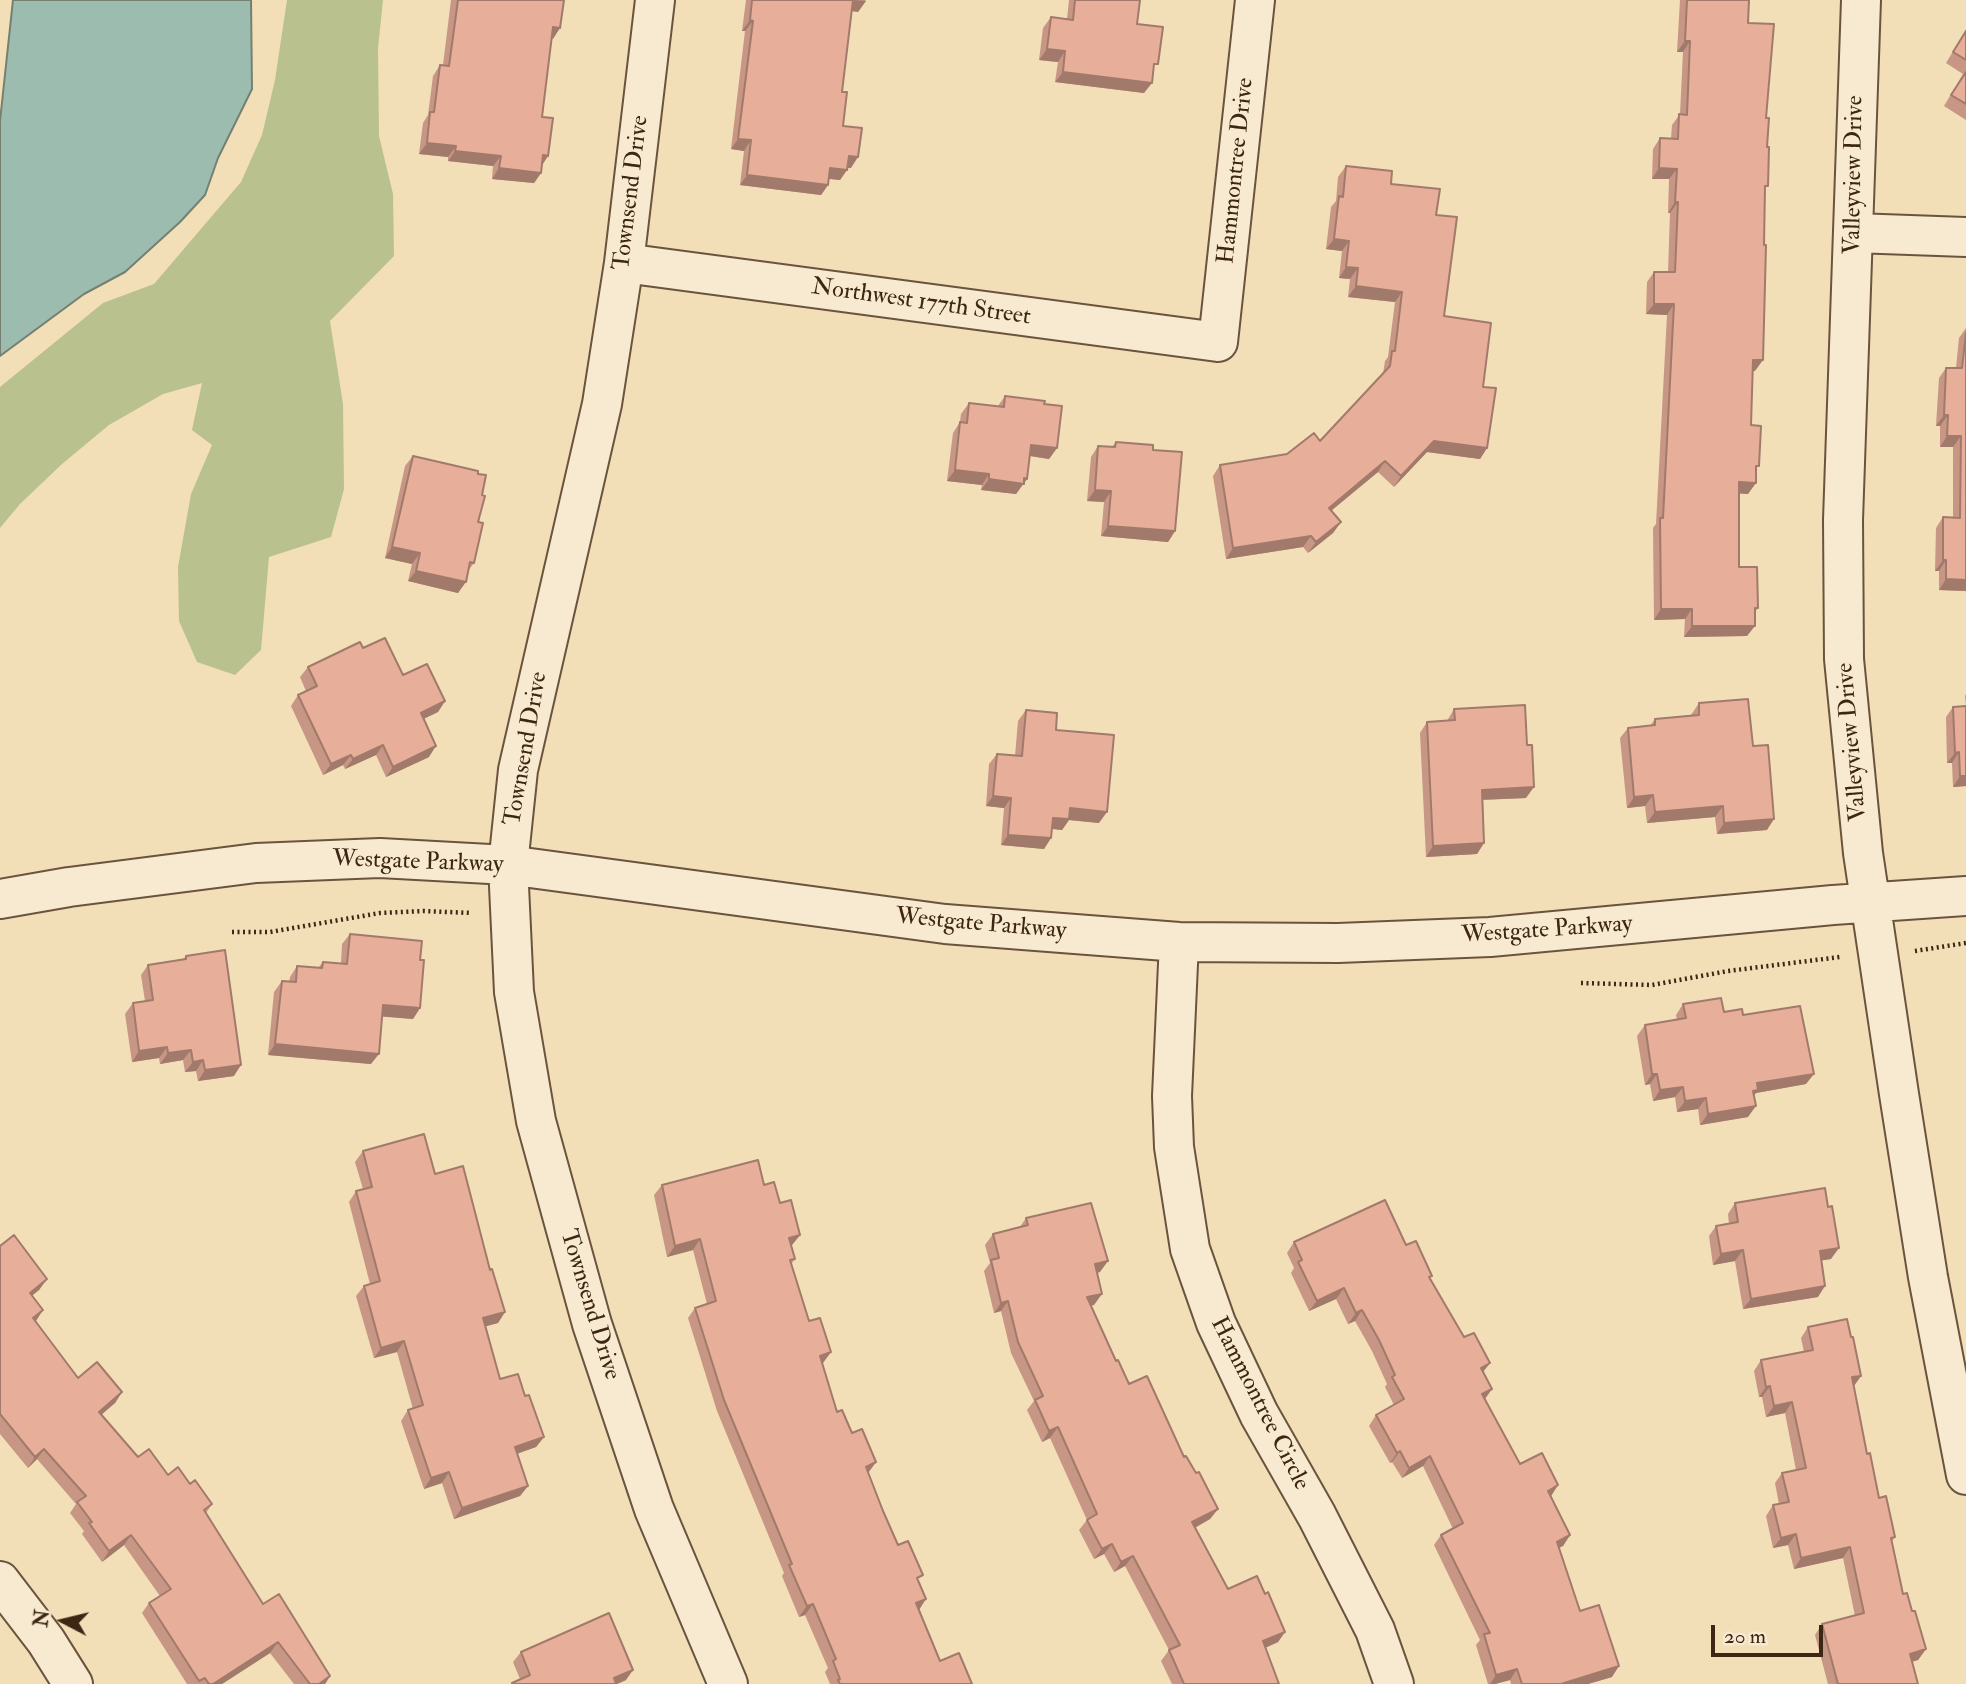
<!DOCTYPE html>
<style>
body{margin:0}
#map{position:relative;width:1966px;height:1684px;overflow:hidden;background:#f2deb7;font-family:"IM FELL Double Pica",serif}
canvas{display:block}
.north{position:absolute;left:28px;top:1586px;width:70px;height:70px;-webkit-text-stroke:5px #f7ead0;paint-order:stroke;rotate:277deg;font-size:19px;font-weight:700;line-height:28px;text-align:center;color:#3d2614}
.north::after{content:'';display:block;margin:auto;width:24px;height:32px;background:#3d2614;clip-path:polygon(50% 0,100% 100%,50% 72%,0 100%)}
.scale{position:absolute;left:1711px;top:1625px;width:112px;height:32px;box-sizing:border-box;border:4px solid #3d2614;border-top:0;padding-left:9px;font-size:21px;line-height:24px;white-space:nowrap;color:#3d2614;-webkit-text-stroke:5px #f7ead0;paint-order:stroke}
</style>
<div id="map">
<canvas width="1966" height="1684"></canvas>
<div class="north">N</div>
<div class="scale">20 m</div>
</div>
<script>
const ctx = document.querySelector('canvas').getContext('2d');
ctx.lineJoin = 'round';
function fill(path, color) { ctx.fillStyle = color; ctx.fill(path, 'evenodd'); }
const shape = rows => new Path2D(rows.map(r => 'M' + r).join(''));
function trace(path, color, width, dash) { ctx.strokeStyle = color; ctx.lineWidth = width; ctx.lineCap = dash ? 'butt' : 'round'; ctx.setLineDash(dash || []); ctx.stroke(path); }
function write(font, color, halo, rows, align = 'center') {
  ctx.font = font + ' "IM FELL Double Pica",serif'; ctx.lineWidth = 5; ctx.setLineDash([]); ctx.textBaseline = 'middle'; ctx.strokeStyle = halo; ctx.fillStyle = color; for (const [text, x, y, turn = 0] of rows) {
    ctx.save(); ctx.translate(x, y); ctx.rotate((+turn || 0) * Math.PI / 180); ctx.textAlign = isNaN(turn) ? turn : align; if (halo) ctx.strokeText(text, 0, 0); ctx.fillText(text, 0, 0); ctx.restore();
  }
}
fill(shape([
 [287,0,383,0,378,48,379,136,393,194,394,256,330,321,343,404,344,489,331,537,269,557,261,650,235,675,197,662,179,621,178,567,191,494,212,445,192,430,202,383,163,394,109,425,62,464,20,504,0,528,0,387,103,303,154,284,241,182,262,135,275,80]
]), '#b9c18f');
const water = shape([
 [13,0,251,0,252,89,218,158,205,195,180,222,125,272,84,294,0,356,0,121,13,0]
]);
fill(water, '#9bbcaf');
trace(water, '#758071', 2);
const minor = shape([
 [655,0,624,263,602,404,518,770,508,865,514,992,536,1121,592,1324,654,1509,728,1684],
 [1861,0,1843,520,1844,659,1863,853,1899,1094,1928,1277,1966,1475],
 [1854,233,1966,237],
 [624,263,1218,342,1255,0],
 [0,899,69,887,256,863,380,858,508,865,945,924,1179,942,1338,943,1490,937,1833,905,1966,896],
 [1179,942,1172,1096,1174,1147,1190,1249,1216,1323,1259,1414,1317,1516,1375,1630,1394,1684],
 [0,1581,46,1641,73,1684]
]);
trace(minor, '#6a543d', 42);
trace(shape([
 [232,932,270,932,380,913,423,911,472,913],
 [1915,951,1966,943],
 [1581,983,1652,985,1728,971,1840,957]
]), '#3d2614', 4.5, [2, 3.5]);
trace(minor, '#f7ead0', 38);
fill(shape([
 [451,0,564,0,560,28,552,39,542,117,548,156,542,164,541,173,534,183,492,179,493,166,448,161,448,157,419,154,423,123,428,115,433,76,440,65,443,65],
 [746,0,866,0,858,12,852,11,842,92,843,126,851,168,848,168,840,180,829,179,828,185,821,195,740,185,744,151,731,149,745,31,742,31],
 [1069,0,1140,0,1137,24,1153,71,1144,93,1055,82,1058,62,1039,60,1043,28,1051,17,1067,19],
 [1680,0,1749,0,1748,23,1766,118,1765,190,1755,371,1753,371,1751,425,1756,471,1748,494,1739,493,1739,567,1758,608,1755,612,1747,636,1684,637,1685,619,1654,620,1653,528,1656,524,1667,315,1646,314,1647,282,1654,272,1668,272,1670,213,1668,213,1669,179,1652,179,1653,149,1660,138,1671,139,1672,125,1680,114,1683,52,1677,52],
 [1966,30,1966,120,1944,106,1963,74,1946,63],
 [1346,166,1391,184,1436,215,1444,316,1483,387,1487,448,1480,459,1427,452,1394,487,1378,472,1331,511,1341,522,1333,533,1308,553,1303,547,1226,559,1213,476,1220,465,1287,454,1320,441,1383,374,1385,361,1388,357,1395,302,1348,297,1350,279,1339,278,1342,251,1326,249,1331,207,1336,201,1338,177],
 [1966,328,1966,591,1939,590,1939,571,1935,571,1936,528,1943,517,1953,517,1953,447,1940,447,1940,426,1936,426,1939,378,1946,368,1956,368,1959,338],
 [1005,396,1044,404,1057,448,1049,459,1030,456,1027,479,1016,494,981,490,982,485,947,481,953,433,960,422,961,414,969,403,998,406],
 [1116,442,1153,450,1175,531,1168,542,1101,536,1104,502,1087,501,1091,457,1098,446,1112,447],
 [413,456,478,474,482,495,478,522,474,563,468,571,458,593,408,581,412,564,385,558,405,466],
 [363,648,445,701,438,712,423,719,429,757,386,777,376,755,345,769,343,765,323,775,291,706,298,695,306,691,300,677,308,667],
 [1966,694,1966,786,1953,787,1952,763,1947,763,1946,717,1953,707,1966,706,1965,696],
 [1699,703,1753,746,1767,830,1717,834,1715,817,1647,823,1645,806,1627,808,1620,738,1628,728,1650,726,1655,719,1691,715],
 [1454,709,1526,798,1483,800,1484,843,1477,854,1426,857,1420,733,1427,722,1447,721],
 [1026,710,1056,730,1099,823,1069,820,1062,830,1052,829,1051,838,1044,849,1001,845,1004,808,986,806,989,764,997,754,1015,756,1018,721],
 [350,934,420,960,420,1008,413,1019,382,1016,371,1064,268,1055,274,992,282,981,289,982,290,977,297,966,318,968,323,962,341,963,342,944],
 [186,956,234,1076,198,1081,196,1071,185,1072,183,1060,160,1064,159,1058,132,1062,125,1014,133,1003,145,1001,141,975,148,965,183,959],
 [1683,1004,1743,1015,1806,1084,1756,1093,1754,1095,1748,1117,1700,1125,1698,1109,1677,1112,1675,1097,1653,1101,1650,1084,1645,1085,1637,1036,1645,1025,1677,1020,1676,1015],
 [363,1151,435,1174,490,1270,505,1312,498,1323,486,1326,500,1379,525,1396,544,1437,536,1447,517,1454,528,1486,520,1496,454,1519,442,1483,424,1489,401,1421,408,1410,413,1409,397,1352,374,1358,356,1296,364,1286,370,1284,349,1202,356,1191,363,1189,355,1162],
 [662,1185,764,1185,780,1203,800,1235,791,1246,795,1259,791,1264,809,1321,831,1352,822,1363,837,1412,852,1433,876,1462,868,1473,898,1545,919,1581,919,1610,940,1661,972,1684,830,1684,825,1672,828,1668,805,1615,799,1617,782,1576,784,1573,717,1411,688,1318,695,1308,707,1304,693,1250,667,1257,654,1195],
 [1735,1203,1831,1259,1821,1260,1818,1297,1743,1309,1735,1261,1713,1265,1709,1236,1716,1226,1729,1224,1728,1214],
 [1026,1218,1100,1272,1097,1273,1094,1305,1091,1305,1116,1361,1129,1384,1184,1457,1218,1509,1210,1519,1195,1528,1228,1589,1265,1594,1285,1632,1278,1642,1265,1648,1279,1684,1172,1684,1161,1661,1169,1650,1125,1566,1114,1572,1104,1554,1094,1559,1079,1530,1087,1520,1050,1438,1042,1442,1027,1410,1034,1401,1011,1353,1001,1311,994,1313,984,1271,990,1263,985,1245,993,1234,1020,1227],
 [1294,1242,1406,1245,1430,1278,1464,1337,1490,1363,1483,1372,1484,1399,1520,1464,1558,1485,1551,1496,1570,1535,1563,1546,1559,1548,1580,1611,1612,1677,1588,1684,1511,1684,1510,1680,1495,1684,1488,1684,1476,1645,1480,1640,1434,1545,1441,1535,1453,1529,1423,1466,1402,1478,1392,1462,1390,1463,1369,1426,1376,1415,1394,1405,1385,1387,1387,1384,1372,1351,1355,1321,1348,1324,1336,1299,1309,1311,1291,1273,1294,1268,1287,1253],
 [0,1246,47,1279,39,1290,32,1296,35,1321,78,1378,122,1392,115,1403,101,1414,138,1457,168,1475,190,1484,212,1504,206,1513,263,1604,330,1676,325,1684,294,1684,270,1653,222,1684,187,1684,142,1613,149,1603,160,1596,124,1545,102,1562,82,1534,84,1531,70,1513,76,1504,37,1459,28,1468,0,1434],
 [1808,1327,1851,1337,1861,1376,1854,1386,1867,1454,1879,1498,1895,1537,1892,1541,1903,1594,1912,1611,1926,1649,1918,1660,1912,1662,1918,1684,1828,1684,1815,1635,1822,1624,1855,1616,1843,1558,1794,1569,1788,1545,1773,1548,1766,1516,1773,1505,1779,1504,1775,1483,1782,1473,1796,1470,1785,1413,1766,1417,1762,1397,1759,1397,1754,1371,1761,1360,1804,1352,1801,1338],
 [521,1652,626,1680,617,1684,511,1684,520,1679,513,1662]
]), '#c79684');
fill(shape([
 [853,0,866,1,858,12,846,10],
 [750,20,753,21,745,31,742,31],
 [553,27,560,28,553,39,546,38],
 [1685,41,1690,41,1683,52,1677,52],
 [1047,49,1065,51,1058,62,1039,60],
 [1063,72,1152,83,1144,93,1055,82],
 [738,139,751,140,744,151,731,149],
 [427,143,456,146,448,157,419,154],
 [455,151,501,156,493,166,448,161],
 [543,155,548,156,541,167],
 [849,156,858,157,851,168,842,167],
 [499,168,541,173,534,183,492,179],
 [830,168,847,170,840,180,823,178],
 [1659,168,1677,169,1669,179,1652,179],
 [747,175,828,185,821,195,740,185],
 [1675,202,1678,202,1670,213,1668,213],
 [1334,239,1349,241,1342,251,1326,249],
 [1346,267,1358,268,1350,279,1339,278],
 [1356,286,1402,292,1395,302,1348,297],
 [1654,304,1674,304,1667,315,1646,314],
 [1753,360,1763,360,1755,371,1746,371],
 [1944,415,1948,415,1940,426,1936,426],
 [1947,436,1961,436,1953,447,1940,447],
 [1434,441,1487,448,1480,459,1427,452,1394,487,1401,476],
 [1031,445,1057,448,1049,459,1024,455],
 [1385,461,1378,472,1321,519,1329,508],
 [955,470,989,474,982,485,947,481],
 [989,479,1027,479,1016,494,981,490],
 [1739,482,1756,483,1748,494,1731,493],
 [1095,490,1111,491,1104,502,1087,501],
 [1341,522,1333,533,1308,553,1316,542],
 [1108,526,1175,531,1168,542,1101,536],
 [1311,536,1303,547,1226,559,1233,548],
 [392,547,420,553,412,564,385,558],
 [1943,560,1946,560,1939,571,1935,571],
 [416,571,466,582,458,593,408,581],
 [1946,579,1966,580,1966,591,1939,590],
 [1661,609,1692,609,1685,619,1654,620],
 [1692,626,1755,626,1747,636,1684,637],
 [445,701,438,712,413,724,421,713],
 [383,745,376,755,345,769,353,759],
 [436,746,429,757,386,777,393,767],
 [1959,752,1952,763,1947,763,1955,753],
 [351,755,343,765,323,775,331,764],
 [1960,776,1966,776,1966,786,1953,787],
 [1534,787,1526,798,1475,800,1482,790],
 [1653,795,1645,806,1627,808,1634,797],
 [993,796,1011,798,1004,808,986,806],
 [1723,806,1715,817,1647,823,1655,812],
 [1070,808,1107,812,1099,823,1069,820,1062,830,1046,828,1053,818],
 [1774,819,1767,830,1717,834,1724,823],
 [1008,835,1051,838,1044,849,1001,845],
 [1484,843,1477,854,1426,857,1433,846],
 [383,1005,420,1008,413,1019,375,1016],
 [275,1044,379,1054,371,1064,268,1055],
 [167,1047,159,1058,132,1062,139,1051],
 [191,1050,183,1060,160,1064,168,1053],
 [203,1060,196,1071,185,1072,193,1062],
 [241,1065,234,1076,198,1081,205,1070],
 [1652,1074,1657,1074,1650,1084,1645,1085],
 [1814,1074,1806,1084,1756,1093,1750,1100,1757,1083],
 [1683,1087,1675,1097,1653,1101,1660,1090],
 [1706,1098,1698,1109,1677,1112,1685,1101],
 [1756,1106,1748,1117,1700,1125,1708,1114],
 [800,1235,792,1245,782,1248,789,1238],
 [700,1239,693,1250,667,1257,675,1246],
 [1839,1248,1831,1259,1812,1262,1820,1251],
 [1743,1250,1735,1261,1713,1265,1721,1254],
 [1108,1261,1100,1272,1087,1275,1095,1264],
 [47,1279,39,1290,22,1303,30,1293],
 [1825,1286,1818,1297,1743,1309,1751,1299],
 [1344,1288,1336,1299,1309,1311,1317,1301],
 [1102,1294,1094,1305,1080,1308,1087,1297],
 [1008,1301,1001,1311,994,1313,1001,1303],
 [43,1310,36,1321,33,1318],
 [1362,1310,1355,1321,1348,1324,1356,1313],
 [505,1312,498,1323,476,1329,483,1318],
 [404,1341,397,1352,374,1358,381,1348],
 [831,1352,823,1363,813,1366,820,1356],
 [1490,1363,1482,1373,1481,1368],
 [1861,1376,1853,1387,1852,1377],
 [1770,1386,1762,1397,1759,1397,1766,1387],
 [1492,1389,1485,1399,1482,1394],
 [122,1392,115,1403,92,1423,99,1412],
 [1792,1402,1785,1413,1766,1417,1774,1406],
 [1058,1427,1050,1438,1042,1442,1049,1431],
 [544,1437,536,1447,507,1457,515,1447],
 [44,1449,37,1459,28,1468,35,1457],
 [1400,1451,1392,1462,1390,1463,1397,1453],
 [1430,1456,1423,1466,1402,1478,1409,1468],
 [876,1462,868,1473,866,1467],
 [449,1472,442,1483,424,1489,431,1478],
 [1558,1485,1551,1496,1548,1491],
 [528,1486,520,1496,454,1519,462,1508],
 [1218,1509,1210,1519,1185,1533,1192,1522],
 [1796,1534,1788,1545,1773,1548,1781,1538],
 [131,1535,124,1545,102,1562,109,1551],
 [1570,1535,1563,1546,1549,1552,1557,1542],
 [1112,1544,1104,1554,1094,1559,1102,1549],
 [1850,1547,1843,1558,1794,1569,1801,1558],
 [1133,1556,1125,1566,1114,1572,1121,1562],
 [926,1599,919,1610,916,1603],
 [813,1604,805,1615,799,1617,807,1606],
 [1285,1632,1278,1642,1256,1652,1263,1641],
 [278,1642,270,1653,222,1684,213,1684],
 [1926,1649,1918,1660,1903,1664,1910,1654],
 [1619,1666,1612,1677,1588,1684,1561,1684],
 [1517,1669,1510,1680,1495,1684,1490,1684,1496,1675],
 [633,1670,626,1680,617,1684,609,1684,614,1678],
 [330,1676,325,1684,319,1684]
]), '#a27a6b');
const building = shape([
 [458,0,564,0,560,28,553,27,542,117,553,118,548,156,543,155,541,173,499,168,501,156,455,151,456,146,427,143,430,112,434,112,440,65,449,66,458,0],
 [752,0,853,0,842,92,847,92,843,126,862,128,858,157,849,156,847,170,830,168,828,185,747,175,751,140,738,139,753,21,750,20,752,0],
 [1075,0,1140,0,1137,24,1163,27,1158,64,1154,64,1152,83,1063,72,1065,51,1047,49,1051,17,1073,20,1075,0],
 [1687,0,1749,0,1748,23,1774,24,1766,118,1769,118,1767,147,1769,147,1768,186,1765,186,1764,245,1766,245,1763,360,1753,360,1751,425,1761,426,1759,466,1756,466,1756,483,1739,482,1739,567,1757,567,1758,608,1755,608,1755,626,1692,626,1692,609,1661,609,1660,518,1663,518,1674,304,1654,304,1654,272,1675,272,1678,202,1675,202,1677,169,1659,168,1660,138,1678,139,1679,114,1687,115,1690,41,1685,41,1687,0],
 [1966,31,1966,60,1953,52,1966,31],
 [1966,72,1966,104,1951,95,1966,72],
 [1346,166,1392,171,1391,184,1440,189,1436,215,1457,217,1444,316,1491,323,1483,387,1496,388,1487,448,1434,441,1401,476,1385,461,1329,508,1341,522,1316,542,1311,536,1233,548,1220,465,1287,454,1314,433,1320,441,1390,366,1392,351,1395,351,1402,292,1356,286,1358,268,1346,267,1349,241,1334,239,1339,196,1343,197,1346,166],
 [1966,333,1966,580,1946,579,1946,560,1943,560,1943,517,1960,518,1961,436,1947,436,1948,415,1944,415,1946,368,1962,368,1966,333],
 [1005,396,1045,401,1044,404,1062,406,1057,448,1031,445,1027,479,1024,478,1024,484,989,479,989,474,955,470,960,422,967,423,969,403,1004,407,1005,396],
 [1116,442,1153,445,1153,450,1182,452,1175,531,1108,526,1111,491,1095,490,1098,446,1115,447,1116,442],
 [413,456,478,471,478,474,486,475,482,495,485,496,478,522,483,523,474,563,470,562,466,582,416,571,420,553,392,547,413,456],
 [385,638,403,675,427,664,445,701,421,713,436,746,393,767,383,745,353,759,351,755,331,764,298,695,317,686,308,667,360,642,363,648,385,638],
 [1748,699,1753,746,1768,745,1774,819,1724,823,1723,806,1655,812,1653,795,1634,797,1628,728,1655,725,1655,719,1699,715,1699,703,1748,699],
 [1525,705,1527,745,1532,745,1534,787,1482,790,1484,843,1433,846,1427,722,1455,720,1454,709,1525,705],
 [1966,706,1966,776,1960,776,1959,752,1955,753,1953,707,1966,706],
 [1026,710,1057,713,1056,730,1114,735,1107,812,1070,808,1069,819,1053,818,1051,838,1008,835,1011,798,993,796,997,754,1022,756,1026,710],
 [350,934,422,941,420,960,424,960,420,1008,383,1005,379,1054,275,1044,282,981,296,982,297,966,322,968,323,962,347,964,350,934],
 [225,950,241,1065,205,1070,203,1060,193,1062,191,1050,168,1053,167,1047,139,1051,133,1003,153,1000,148,965,186,959,186,956,225,950],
 [1721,998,1724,1012,1742,1009,1743,1015,1800,1006,1814,1074,1757,1083,1758,1090,1753,1091,1756,1106,1708,1114,1706,1098,1685,1101,1683,1087,1660,1090,1657,1074,1652,1074,1645,1025,1686,1018,1683,1004,1721,998],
 [424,1134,435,1174,463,1166,490,1270,492,1269,505,1312,483,1318,500,1379,518,1374,525,1396,529,1395,544,1437,515,1447,528,1486,462,1508,449,1472,431,1478,408,1410,423,1405,404,1341,381,1348,364,1286,380,1281,356,1191,372,1187,363,1151,424,1134],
 [758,1160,764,1185,774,1182,780,1203,791,1200,800,1235,789,1238,795,1259,790,1260,809,1321,820,1318,831,1352,820,1356,837,1412,842,1410,852,1433,862,1429,876,1462,866,1467,883,1511,898,1545,908,1541,923,1575,917,1578,926,1599,916,1603,940,1661,959,1653,972,1684,840,1684,838,1680,840,1679,833,1661,836,1659,813,1604,807,1606,789,1565,792,1564,724,1400,695,1308,716,1301,700,1239,675,1246,662,1185,758,1160],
 [1825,1188,1828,1207,1832,1206,1839,1248,1820,1251,1825,1286,1751,1299,1743,1250,1721,1254,1716,1226,1738,1222,1735,1203,1825,1188],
 [1385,1200,1406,1245,1416,1241,1432,1276,1429,1277,1464,1337,1474,1333,1490,1363,1481,1368,1492,1389,1482,1394,1520,1464,1542,1453,1558,1485,1548,1491,1570,1535,1557,1542,1580,1611,1599,1605,1619,1666,1561,1684,1522,1684,1517,1669,1496,1675,1484,1634,1490,1633,1441,1535,1463,1523,1430,1456,1409,1468,1400,1451,1397,1453,1376,1415,1404,1399,1392,1377,1395,1375,1379,1340,1362,1310,1356,1313,1344,1288,1317,1301,1298,1262,1302,1260,1294,1242,1385,1200],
 [1091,1203,1108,1261,1095,1264,1102,1294,1087,1297,1116,1361,1118,1360,1129,1384,1147,1376,1184,1457,1186,1456,1196,1473,1199,1472,1218,1509,1192,1522,1228,1589,1257,1576,1265,1594,1268,1592,1285,1632,1263,1641,1279,1684,1184,1684,1169,1650,1180,1645,1133,1556,1121,1562,1112,1544,1102,1549,1087,1520,1097,1514,1058,1427,1049,1431,1035,1400,1043,1396,1018,1342,1008,1301,1001,1303,991,1260,999,1258,993,1234,1028,1225,1026,1218,1091,1203],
 [14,1235,47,1279,30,1293,43,1310,33,1318,78,1378,97,1362,122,1392,99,1412,138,1457,149,1449,168,1475,178,1467,190,1484,195,1480,212,1504,204,1510,263,1604,279,1594,330,1676,319,1684,310,1684,278,1642,213,1684,209,1684,205,1678,199,1681,149,1603,171,1589,131,1535,109,1551,89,1523,92,1522,77,1502,86,1496,44,1449,35,1457,0,1414,0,1246,14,1235],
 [1847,1319,1851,1337,1853,1337,1861,1376,1852,1377,1867,1454,1870,1453,1879,1498,1886,1496,1895,1537,1891,1538,1903,1594,1907,1593,1912,1611,1915,1611,1926,1649,1910,1654,1918,1684,1838,1684,1822,1624,1864,1613,1850,1547,1801,1558,1796,1534,1781,1538,1773,1505,1789,1502,1782,1473,1806,1468,1792,1402,1774,1406,1770,1386,1766,1387,1761,1360,1813,1350,1808,1327,1847,1319],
 [609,1613,633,1670,614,1678,616,1684,513,1684,512,1683,530,1675,521,1652,609,1613]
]);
fill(building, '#e7af99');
trace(building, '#a27a6b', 2);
write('24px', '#3d2614', '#f7ead0', [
 ["Hammontree Drive",1237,171,-84],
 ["Valleyview Drive",1855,175,-89],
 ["Townsend Drive",632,193,-83],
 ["Northwest 177th Street",921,303,8],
 ["Valleyview Drive",1853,742,-95],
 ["Townsend Drive",527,749,-80],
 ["Westgate Parkway",418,863,2],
 ["Westgate Parkway",981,925,5],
 ["Westgate Parkway",1547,931,-4],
 ["Townsend Drive",589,1305,73],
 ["Hammontree Circle",1259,1404,63]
]);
</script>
